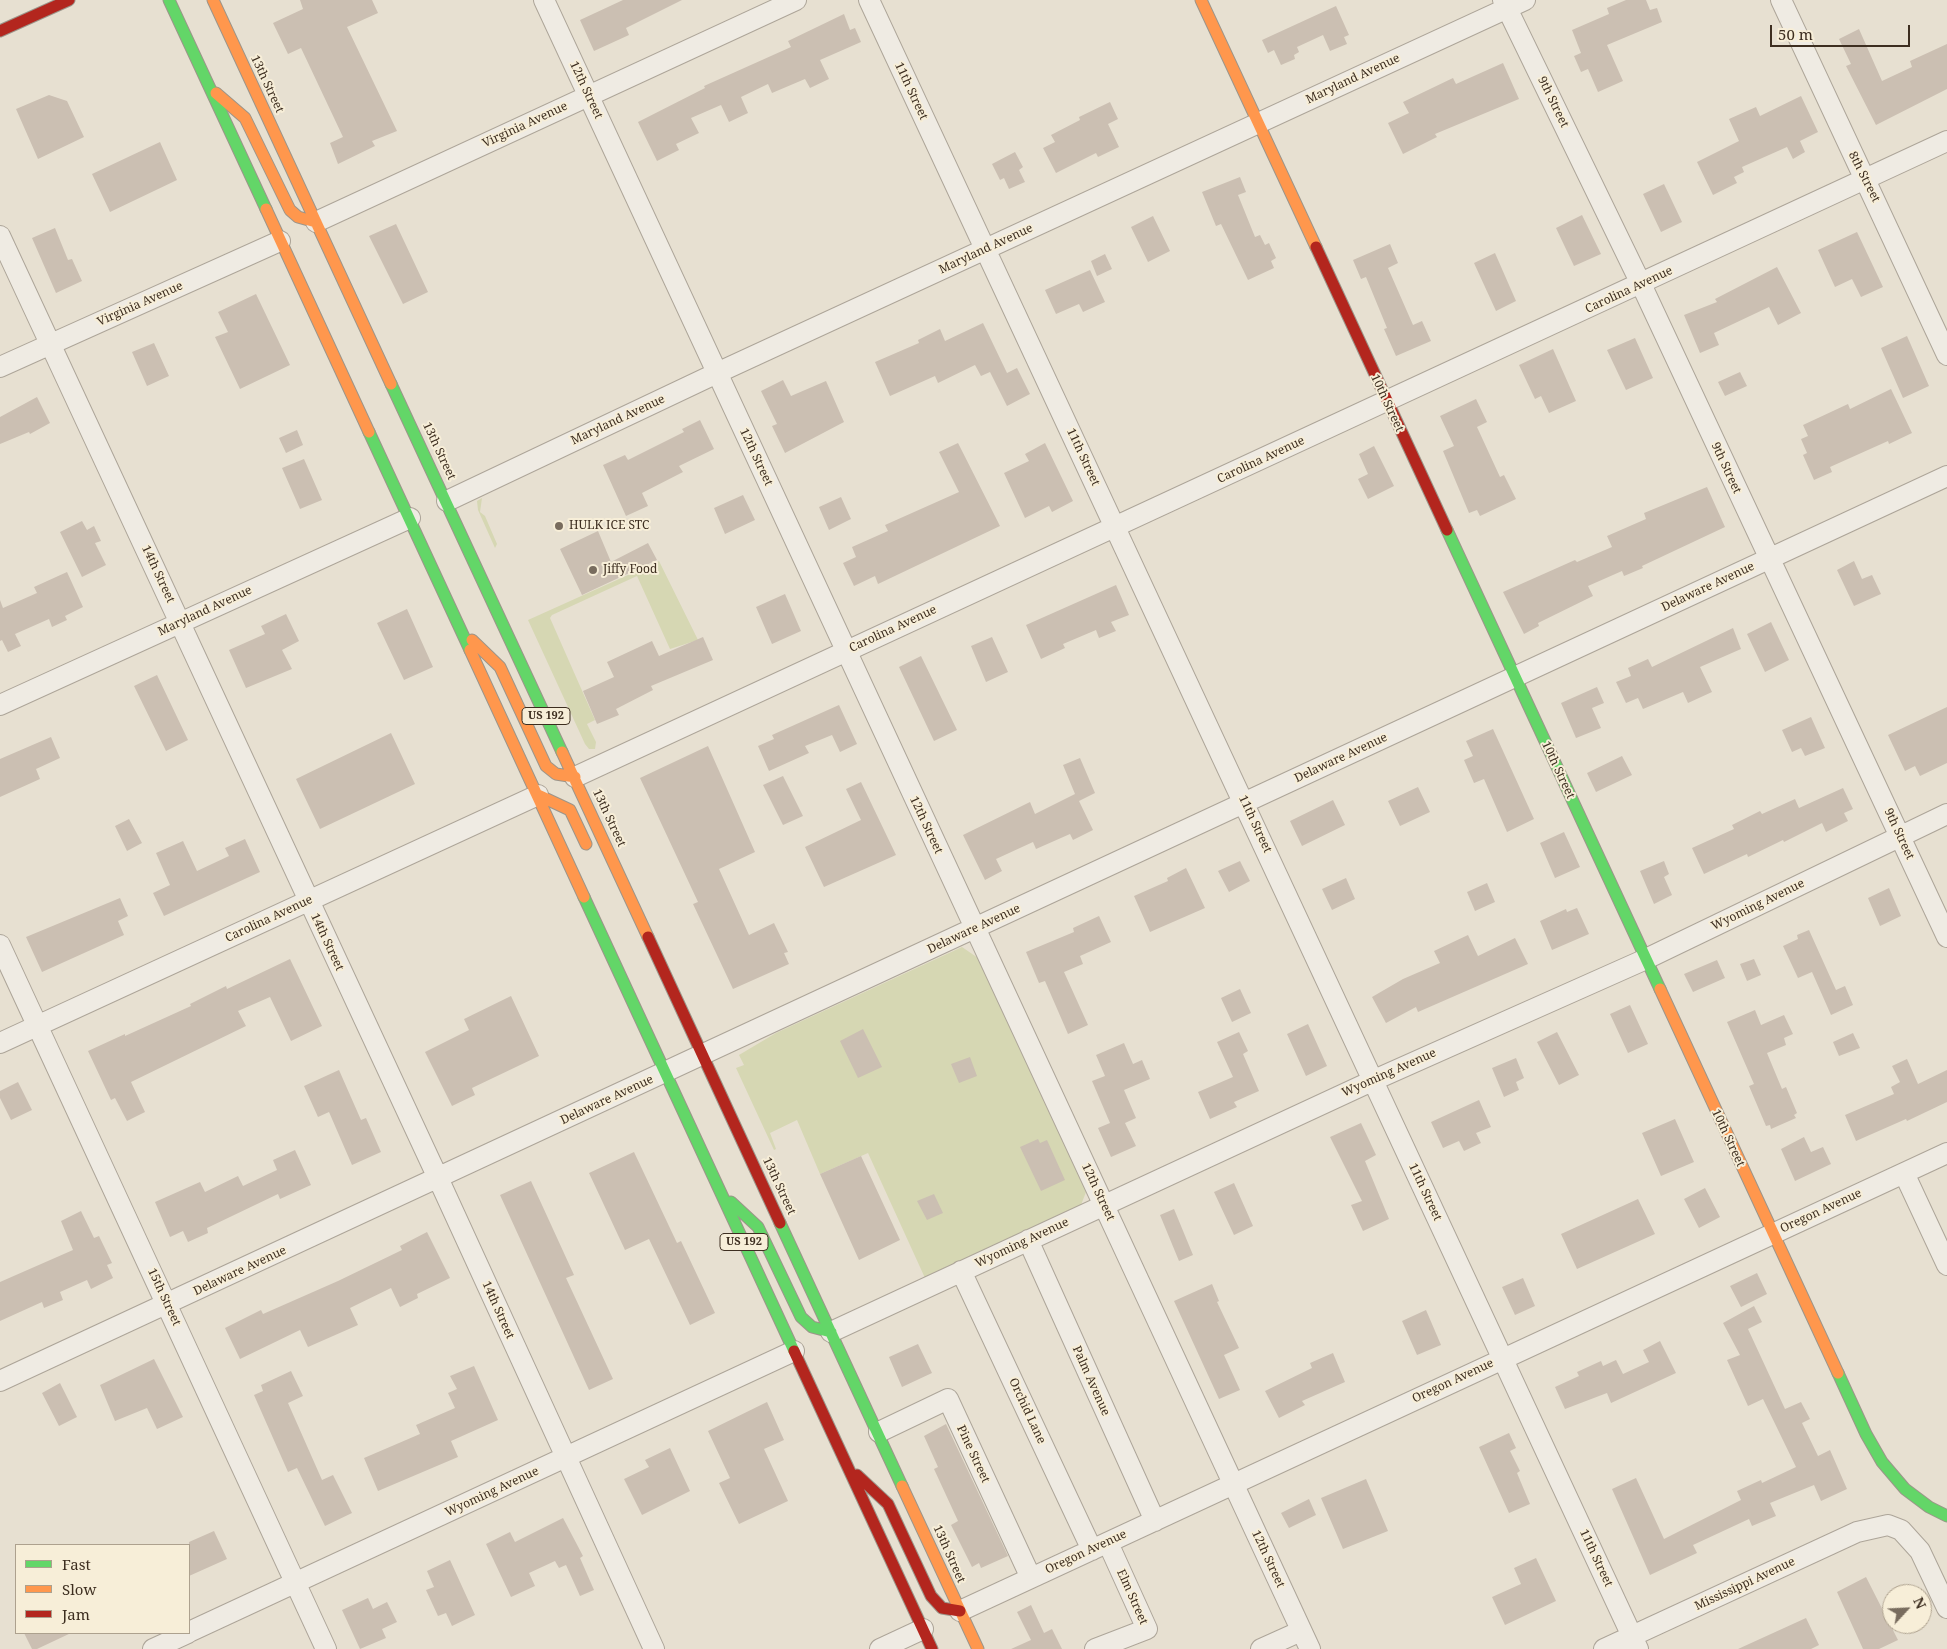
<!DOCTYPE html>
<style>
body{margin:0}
#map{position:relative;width:1947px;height:1649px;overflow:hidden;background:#e7e0d1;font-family:"Noto Serif",serif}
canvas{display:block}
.legend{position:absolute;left:15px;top:1544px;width:175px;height:90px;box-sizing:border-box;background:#f7eed8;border:1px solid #ada18e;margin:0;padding:6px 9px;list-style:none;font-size:15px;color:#3d2e20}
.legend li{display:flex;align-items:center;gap:10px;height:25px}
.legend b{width:25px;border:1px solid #ada18e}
.north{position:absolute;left:1882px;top:1584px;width:50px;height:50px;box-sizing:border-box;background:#f7eed8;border:1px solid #ada18e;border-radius:50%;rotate:65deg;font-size:14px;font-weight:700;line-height:20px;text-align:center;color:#3d2e20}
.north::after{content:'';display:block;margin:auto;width:18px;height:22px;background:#786c5e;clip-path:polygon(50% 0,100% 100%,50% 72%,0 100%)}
.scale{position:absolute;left:1770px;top:25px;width:140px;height:22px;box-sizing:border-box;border:2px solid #3d2e20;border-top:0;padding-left:6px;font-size:15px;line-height:18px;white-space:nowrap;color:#3d2e20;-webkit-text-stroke:4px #f7eed8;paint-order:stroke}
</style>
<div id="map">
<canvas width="1947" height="1649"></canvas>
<ul class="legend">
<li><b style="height:6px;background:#63d668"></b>Fast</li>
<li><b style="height:6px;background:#ff974d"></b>Slow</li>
<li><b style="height:6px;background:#b3261e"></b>Jam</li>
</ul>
<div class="north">N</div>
<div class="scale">50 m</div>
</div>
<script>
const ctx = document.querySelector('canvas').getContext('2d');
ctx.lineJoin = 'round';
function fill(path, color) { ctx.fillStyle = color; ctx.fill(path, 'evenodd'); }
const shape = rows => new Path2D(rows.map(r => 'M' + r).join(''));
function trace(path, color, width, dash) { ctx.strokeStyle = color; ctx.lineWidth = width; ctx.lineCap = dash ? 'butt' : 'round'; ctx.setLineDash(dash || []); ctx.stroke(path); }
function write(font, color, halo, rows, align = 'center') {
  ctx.font = font + ' "Noto Serif",serif'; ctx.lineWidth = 4; ctx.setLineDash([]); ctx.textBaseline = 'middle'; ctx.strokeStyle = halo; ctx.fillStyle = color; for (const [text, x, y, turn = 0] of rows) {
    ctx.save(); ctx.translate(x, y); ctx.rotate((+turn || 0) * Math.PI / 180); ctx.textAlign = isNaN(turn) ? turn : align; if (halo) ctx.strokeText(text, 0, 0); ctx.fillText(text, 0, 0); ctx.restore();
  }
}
fill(shape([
 [482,498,480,512,485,516,497,544,495,548,478,510,477,501],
 [659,561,698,640,670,649,637,576,552,615,550,618,595,720,587,724,596,742,595,749,589,749,585,744,528,620],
 [962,947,978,958,1083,1182,1086,1192,1081,1205,1068,1212,925,1278,868,1153,820,1174,797,1120,770,1133,776,1149,774,1150,736,1068,744,1065,739,1055,776,1033]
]), '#d6d7b3');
fill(shape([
 [300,0,372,0,378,13,347,27,397,131,372,141,375,146,338,164,330,143,343,137,301,48,288,54,273,23,303,9],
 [623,0,682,0,626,28,629,35,594,51,580,20],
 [1626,0,1646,0,1650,10,1657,8,1662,22,1607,45,1623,81,1598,92,1588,69,1581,72,1574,56,1581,53,1572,30,1609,14,1607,8],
 [1336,6,1349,35,1344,37,1347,44,1330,51,1323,35,1297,47,1299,52,1294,55,1295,59,1281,65,1274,50,1268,53,1262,40],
 [844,14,850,30,855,28,861,42,820,60,829,79,810,88,805,79,772,93,768,84,741,97,748,113,729,122,721,105,691,118,699,133,676,144,679,150,657,161,638,122,705,88,704,86,791,47,788,41],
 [1859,29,1882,81,1912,67,1910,61,1947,44,1947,89,1876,125,1846,66,1851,64,1839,39],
 [1503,63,1519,99,1435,134,1437,137,1403,154,1388,123,1409,113,1403,102,1453,78,1456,84],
 [49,95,67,101,84,137,38,159,16,109],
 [1801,96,1818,132,1800,141,1805,152,1793,159,1787,147,1742,167,1744,172,1734,177,1737,183,1713,195,1697,162,1739,141,1729,119,1756,107,1760,116],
 [1110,102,1118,119,1108,124,1119,147,1098,157,1096,153,1056,173,1043,148,1055,142,1051,135,1080,120,1079,117],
 [160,142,177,180,110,212,92,174],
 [1015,152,1023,167,1019,170,1025,182,1009,189,1004,178,1000,180,992,164],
 [1240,177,1246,192,1238,195,1255,237,1260,235,1265,245,1269,243,1276,258,1271,261,1274,268,1248,280,1221,224,1216,226,1202,192],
 [1664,184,1682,222,1661,232,1643,194],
 [1582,215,1601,254,1574,266,1556,228],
 [1153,216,1170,251,1148,262,1131,227],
 [396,224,428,292,403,304,369,236],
 [55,228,68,260,72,259,82,281,56,293,32,238],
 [1857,232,1883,287,1861,297,1852,279,1835,287,1818,250],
 [1390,244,1398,263,1388,268,1413,325,1422,321,1431,341,1396,356,1384,329,1387,328,1366,277,1361,279,1353,260],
 [1495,253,1516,301,1496,311,1474,263],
 [1105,254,1112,269,1097,276,1091,261],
 [1777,267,1801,313,1778,325,1769,307,1714,333,1719,345,1700,353,1684,315,1717,302,1715,299],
 [1090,270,1105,302,1083,312,1079,304,1056,314,1045,290],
 [256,294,290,365,240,389,215,337,228,332,218,312],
 [983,323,1007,373,1017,368,1030,394,1007,406,990,372,981,376,975,365,938,383,935,376,890,396,875,362,919,343,918,340,940,329,945,341],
 [1907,336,1929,386,1903,398,1881,348],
 [1635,338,1653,378,1626,390,1607,350],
 [154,343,169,376,147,386,132,352],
 [1553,349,1576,401,1549,413,1541,396,1535,399,1519,365],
 [1740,372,1747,386,1725,396,1718,382],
 [783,380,791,396,826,381,844,422,785,453,772,426,777,424,761,391],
 [1891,389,1912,433,1889,444,1888,441,1830,467,1832,472,1814,480,1803,455,1807,453,1801,439,1808,436,1803,425,1848,404,1850,409],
 [37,397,50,423,30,434,29,432,0,444,0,417],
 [1476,399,1487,422,1477,427,1500,477,1504,475,1516,499,1480,516,1477,510,1469,513,1443,451,1454,446,1440,416],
 [700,420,714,449,679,466,683,472,642,493,648,506,626,516,603,465,625,455,628,460,684,432,682,429],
 [297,430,303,445,286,453,279,438],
 [958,443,1000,526,878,584,875,576,854,586,843,563,856,557,852,547,888,531,885,525,959,492,939,452],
 [1045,443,1073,501,1052,512,1049,506,1025,518,1004,473,1029,461,1025,454],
 [1374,446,1394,486,1368,499,1358,479,1368,474,1359,454],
 [304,459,322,500,300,509,282,468],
 [1707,487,1725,527,1642,566,1643,568,1624,576,1622,571,1588,586,1593,596,1538,623,1539,626,1524,634,1503,592,1575,560,1577,562,1612,547,1607,536,1646,519,1644,513],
 [743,495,755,520,725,534,714,508],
 [841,497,851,519,829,530,819,507],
 [82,521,87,530,94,526,101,541,95,543,106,565,82,577,60,532],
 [598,531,611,562,648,543,657,560,582,595,560,549],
 [1854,561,1862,579,1872,575,1881,594,1854,606,1837,570],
 [67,572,83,607,65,616,67,620,52,627,49,619,15,634,21,646,8,652,2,640,0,641,0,600,3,608,37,593,34,587],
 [1116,585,1129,615,1111,622,1116,631,1099,638,1096,630,1063,644,1065,648,1041,659,1026,625],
 [785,594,801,631,772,644,756,607],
 [407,609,433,667,404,680,377,623],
 [286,614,299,641,282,650,292,669,246,688,229,650,265,634,261,626],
 [1771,622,1789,660,1765,672,1747,634],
 [1733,628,1741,649,1700,667,1712,692,1688,703,1683,692,1643,709,1638,698,1626,703,1616,682,1631,676,1628,668,1648,659,1652,667],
 [703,637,713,660,651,686,653,690,616,709,619,715,597,724,583,691,614,677,607,662,652,641,659,656],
 [992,637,1008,672,986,682,971,646],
 [921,656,957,730,934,741,899,667],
 [157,675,188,740,166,751,134,686],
 [1597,687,1604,703,1592,708,1601,728,1576,738,1561,703],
 [839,705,857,744,840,752,832,735,805,746,809,753,769,771,758,746,774,739,772,735],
 [1947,707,1947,763,1920,776,1915,766,1905,771,1888,735],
 [1811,717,1825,748,1805,756,1801,748,1792,752,1782,730],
 [1493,729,1534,819,1507,832,1484,779,1474,783,1464,760,1473,756,1466,741],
 [391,733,415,784,320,829,296,779],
 [51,737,60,758,36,769,40,779,0,797,0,759],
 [708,746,755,852,719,869,749,935,774,923,788,952,784,953,789,964,733,989,693,904,698,902,640,778],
 [1622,756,1632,775,1596,792,1587,773],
 [1080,758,1095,793,1079,801,1093,830,1073,840,1070,834,1036,849,1033,842,996,859,1002,871,985,880,963,835,1030,802,1035,814,1075,794,1063,765],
 [783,776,803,816,783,825,763,785],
 [861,782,896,855,824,887,805,847,861,820,846,789],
 [1418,787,1430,812,1400,826,1388,801],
 [1843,788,1853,809,1844,813,1848,821,1826,832,1822,823,1784,842,1783,840,1748,857,1747,854,1704,874,1692,848,1734,829,1732,825,1760,811,1762,814,1795,799,1799,808],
 [1333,800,1345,825,1302,846,1290,821],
 [129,819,142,843,127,851,115,826],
 [1564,832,1580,867,1555,878,1540,843],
 [245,839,260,872,164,916,153,893,170,885,156,853,183,841,197,871,229,856,225,848],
 [1240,861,1250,881,1229,892,1218,871],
 [1664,861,1669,874,1664,877,1672,895,1654,904,1640,871],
 [1186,868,1205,908,1150,932,1134,896,1168,881,1167,878],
 [1346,878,1355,899,1332,910,1322,889],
 [1487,883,1495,902,1475,911,1467,892],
 [1889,888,1901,916,1880,926,1868,898],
 [120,898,128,916,118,921,124,935,42,972,26,937],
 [1577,908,1589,934,1552,950,1540,921,1566,909,1567,912],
 [1099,916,1111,942,1080,956,1083,964,1064,972,1088,1025,1068,1034,1045,981,1039,983,1026,952,1074,932,1073,928],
 [1809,930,1836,990,1845,986,1853,1005,1831,1015,1812,972,1798,978,1783,946,1798,939,1797,935],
 [1468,935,1478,956,1515,938,1528,964,1418,1012,1416,1007,1386,1023,1372,997,1403,979,1440,963,1434,951],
 [290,959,322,1026,291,1041,270,997,238,1011,246,1026,131,1082,145,1112,127,1121,115,1098,111,1100,88,1051,125,1034,125,1036,191,1006,190,1004,226,986,227,989],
 [1754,959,1761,975,1747,981,1740,964],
 [1717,960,1725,978,1693,992,1684,974],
 [1240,989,1251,1013,1232,1022,1221,998],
 [511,996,539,1056,472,1088,475,1095,452,1106,425,1052,469,1030,464,1019],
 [1630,1005,1648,1044,1628,1053,1610,1014],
 [1755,1010,1761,1025,1784,1015,1793,1034,1784,1038,1786,1045,1767,1053,1782,1089,1786,1087,1797,1113,1794,1115,1796,1118,1771,1129,1770,1125,1766,1126,1749,1086,1754,1084,1727,1022],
 [1308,1024,1327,1066,1306,1076,1287,1034],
 [863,1029,882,1067,858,1078,840,1041],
 [1239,1032,1248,1051,1243,1054,1259,1091,1234,1102,1237,1107,1210,1119,1198,1092,1233,1077,1217,1042],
 [1557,1032,1579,1075,1559,1085,1537,1042],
 [1853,1033,1860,1048,1839,1056,1833,1042],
 [1124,1043,1133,1064,1142,1060,1150,1079,1124,1090,1136,1118,1125,1123,1136,1146,1111,1157,1098,1128,1110,1123,1092,1081,1105,1076,1096,1055],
 [970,1057,977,1076,959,1083,951,1064],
 [1516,1058,1524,1078,1516,1082,1519,1090,1504,1097,1492,1068],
 [1907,1059,1918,1084,1947,1070,1947,1102,1907,1121,1906,1119,1856,1141,1845,1115,1894,1094,1891,1087,1900,1082,1892,1066],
 [339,1070,361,1120,366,1118,381,1152,352,1165,329,1112,318,1117,304,1086],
 [18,1082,32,1110,11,1120,0,1098,0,1091],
 [1479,1100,1491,1127,1476,1133,1481,1143,1464,1151,1459,1141,1443,1148,1431,1122],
 [1675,1119,1694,1162,1661,1176,1642,1133],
 [1361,1123,1376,1155,1365,1161,1389,1219,1363,1231,1351,1205,1362,1201,1330,1137],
 [1804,1137,1811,1152,1823,1147,1831,1164,1795,1181,1781,1149],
 [1038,1139,1040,1143,1047,1140,1065,1180,1041,1191,1020,1147],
 [295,1150,311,1185,280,1199,278,1194,207,1228,208,1233,188,1242,183,1231,170,1237,155,1202,200,1182,205,1192,238,1176,243,1186,277,1170,273,1160],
 [634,1152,677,1243,681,1241,715,1313,690,1325,649,1239,625,1250,589,1173],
 [861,1156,900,1240,859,1260,820,1174],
 [531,1181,574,1275,566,1278,613,1379,589,1390,500,1195],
 [1234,1183,1253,1226,1234,1235,1214,1192],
 [1705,1188,1720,1217,1699,1228,1684,1199],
 [934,1194,943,1213,927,1220,917,1201],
 [1638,1199,1655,1234,1577,1269,1561,1234],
 [1174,1209,1193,1255,1179,1261,1160,1215],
 [81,1211,94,1238,99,1236,112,1263,107,1265,113,1278,91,1289,87,1280,60,1292,63,1300,44,1308,42,1302,0,1321,0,1282,73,1250,61,1221],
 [427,1232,450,1278,417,1294,418,1298,400,1307,391,1288,350,1308,358,1325,308,1347,300,1330,240,1359,225,1328,261,1310,263,1314,338,1281,402,1250,400,1246],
 [1757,1273,1767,1294,1741,1307,1730,1286],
 [1523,1278,1535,1306,1515,1315,1502,1287],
 [1212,1284,1219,1301,1217,1302,1239,1348,1224,1355,1240,1390,1219,1399,1174,1301],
 [1754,1306,1762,1322,1748,1329,1785,1409,1801,1402,1810,1419,1802,1423,1818,1456,1830,1450,1847,1489,1821,1501,1814,1485,1770,1503,1776,1516,1752,1526,1749,1519,1693,1545,1697,1553,1650,1575,1612,1489,1636,1478,1664,1539,1741,1500,1737,1491,1761,1480,1762,1483,1796,1467,1763,1399,1748,1406,1727,1360,1740,1355,1723,1323],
 [1426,1310,1441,1345,1417,1355,1402,1321],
 [1660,1341,1676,1373,1611,1403,1607,1393,1565,1409,1555,1387,1579,1376,1577,1372,1601,1361,1603,1366,1616,1360,1623,1374,1649,1362,1643,1350],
 [918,1344,932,1373,902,1387,889,1357],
 [1333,1353,1345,1382,1302,1401,1305,1405,1279,1418,1265,1391,1312,1368,1310,1363],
 [154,1359,183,1417,157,1429,147,1408,115,1421,100,1385],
 [474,1366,498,1420,451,1441,458,1457,378,1491,364,1458,420,1434,416,1425,455,1408,448,1393,457,1389,450,1376],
 [291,1371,303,1396,288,1403,322,1480,333,1475,352,1513,325,1526,297,1468,288,1472,254,1395,263,1391,261,1385],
 [60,1383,77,1417,59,1426,42,1393],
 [767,1402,784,1440,764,1449,788,1501,739,1524,719,1483,730,1478,708,1431],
 [946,1424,1008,1556,981,1568,979,1563,972,1567,951,1525,958,1521,934,1469,938,1467,924,1436],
 [1509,1433,1516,1448,1510,1451,1520,1471,1517,1473,1530,1504,1509,1513,1479,1447],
 [670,1448,690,1491,642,1515,624,1479,649,1467,645,1460],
 [1366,1479,1388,1531,1343,1549,1321,1498],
 [1309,1499,1316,1515,1289,1528,1281,1513],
 [563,1518,583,1556,580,1558,594,1590,580,1596,566,1565,559,1568,555,1561,529,1573,535,1586,511,1597,486,1544,510,1532,515,1542],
 [214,1531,227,1559,189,1576,189,1542],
 [1536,1558,1556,1601,1505,1625,1492,1597,1521,1584,1514,1568],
 [450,1560,475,1615,452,1626,446,1613,438,1616,426,1590,434,1587,427,1571],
 [1866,1577,1898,1640,1879,1649,1863,1649,1837,1592],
 [368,1598,373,1609,387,1602,397,1622,382,1629,386,1638,360,1649,342,1610],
 [1031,1605,1044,1633,1052,1629,1062,1649,1011,1649,1031,1640,1017,1612],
 [1806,1618,1819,1645,1811,1649,1738,1649],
 [24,1633,71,1633,37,1649,32,1649]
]), '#cbbfb2');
const street = shape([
 [544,0,1310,1649],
 [869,0,1638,1649],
 [1503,0,1641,284,1947,937],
 [1781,0,1947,355],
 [316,222,796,0],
 [0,236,438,1178,654,1649],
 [0,367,280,241],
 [447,501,717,373,1525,0],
 [0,705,410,518],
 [575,777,1947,141],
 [0,945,326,1649],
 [0,1043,538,795],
 [1904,1173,1947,1265],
 [1028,1240,1155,1521],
 [961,1271,1092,1550],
 [831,1332,1372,1081,1646,959,1947,814],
 [0,1381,1947,476],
 [879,1432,948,1399,1031,1578],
 [960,1611,1947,1153],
 [189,1632,794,1351],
 [153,1649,188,1633],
 [880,1649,923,1629],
 [1095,1649,1147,1629,1108,1543],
 [1261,1649,1301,1631],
 [1604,1649,1857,1532,1888,1525,1901,1530,1920,1551,1947,1608]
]);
const fast = shape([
 [169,0,266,209],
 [391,384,562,752],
 [369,432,470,650],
 [1447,530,1660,989],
 [584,897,794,1351],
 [731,1202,758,1227,801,1317,812,1327,831,1332],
 [780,1223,902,1486],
 [1838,1373,1866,1434,1882,1462,1905,1489,1929,1507,1947,1516]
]);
const slow = shape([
 [213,0,391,384],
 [1201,0,1316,247],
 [216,93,245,118,290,210,298,217,316,222],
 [266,209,369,432],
 [472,640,500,667,546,766,556,774,575,777],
 [470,650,584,897],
 [562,752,648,937],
 [538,795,570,810,586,844],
 [1660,989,1838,1373],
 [902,1486,978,1649]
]);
const jam = shape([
 [0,31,69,0],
 [1316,247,1447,530],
 [648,937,780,1223],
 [794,1351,932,1649],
 [857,1475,888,1504,931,1596,942,1608,960,1611]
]);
trace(street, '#ada599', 22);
trace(fast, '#9c958a', 13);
trace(slow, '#9c958a', 13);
trace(jam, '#9c958a', 13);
trace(street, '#efebe3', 20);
trace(fast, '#63d668', 11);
trace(slow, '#ff974d', 11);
trace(jam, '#b3261e', 11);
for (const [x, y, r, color] of [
 [559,526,5,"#786c5e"],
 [593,570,5,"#786c5e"]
]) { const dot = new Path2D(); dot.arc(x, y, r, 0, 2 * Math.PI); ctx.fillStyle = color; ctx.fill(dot); trace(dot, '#f7eed8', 2); }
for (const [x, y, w] of [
 [546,716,48],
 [744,1242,48]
]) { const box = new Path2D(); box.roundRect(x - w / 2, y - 8.5, w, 17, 4); ctx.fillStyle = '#f7eed8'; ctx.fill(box); trace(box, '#3d2e20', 1); }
write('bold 11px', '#3d2e20', null, [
 ["US 192",546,716],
 ["US 192",744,1242]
]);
write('12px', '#3d2e20', '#f7eed8', [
 ["Maryland Avenue",1353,79,-25],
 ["13th Street",267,84,65],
 ["12th Street",586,90,65],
 ["11th Street",911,91,65],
 ["9th Street",1553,102,64],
 ["Virginia Avenue",525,125,-25],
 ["8th Street",1864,177,63],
 ["Maryland Avenue",986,249,-25],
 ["Carolina Avenue",1629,290,-25],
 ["Virginia Avenue",140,304,-24],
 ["10th Street",1387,403,65],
 ["Maryland Avenue",618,420,-25],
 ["13th Street",439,451,65],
 ["12th Street",756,457,65],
 ["11th Street",1083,457,65],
 ["Carolina Avenue",1261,460,-25],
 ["9th Street",1726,468,65],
 ["14th Street",158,574,65],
 ["Delaware Avenue",1708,587,-25],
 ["Maryland Avenue",205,611,-25],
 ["Carolina Avenue",893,629,-25],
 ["Delaware Avenue",1341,758,-25],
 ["10th Street",1558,770,65],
 ["13th Street",609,818,65],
 ["11th Street",1255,824,65],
 ["12th Street",926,825,65],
 ["9th Street",1899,834,65],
 ["Wyoming Avenue",1758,905,-26],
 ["Carolina Avenue",269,919,-25],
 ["Delaware Avenue",974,929,-25],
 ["14th Street",327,942,65],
 ["Wyoming Avenue",1389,1073,-24],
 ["Delaware Avenue",607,1100,-25],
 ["10th Street",1728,1138,65],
 ["13th Street",779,1186,65],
 ["12th Street",1098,1192,65],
 ["11th Street",1425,1192,65],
 ["Oregon Avenue",1821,1211,-25],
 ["Wyoming Avenue",1022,1243,-25],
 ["Delaware Avenue",240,1271,-25],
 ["15th Street",164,1297,65],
 ["14th Street",498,1310,66],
 ["Palm Avenue",1091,1381,66],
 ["Oregon Avenue",1453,1381,-25],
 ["Orchid Lane",1027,1411,65],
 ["Pine Street",973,1454,65],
 ["Wyoming Avenue",492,1492,-25],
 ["Oregon Avenue",1086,1552,-25],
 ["13th Street",949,1554,66],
 ["11th Street",1596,1558,65],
 ["12th Street",1268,1559,65],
 ["Mississippi Avenue",1745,1584,-25],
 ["Elm Street",1132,1597,66]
]);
write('12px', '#3d2e20', '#f7eed8', [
 ["HULK ICE STC",569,526],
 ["Jiffy Food",603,570]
], 'left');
</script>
